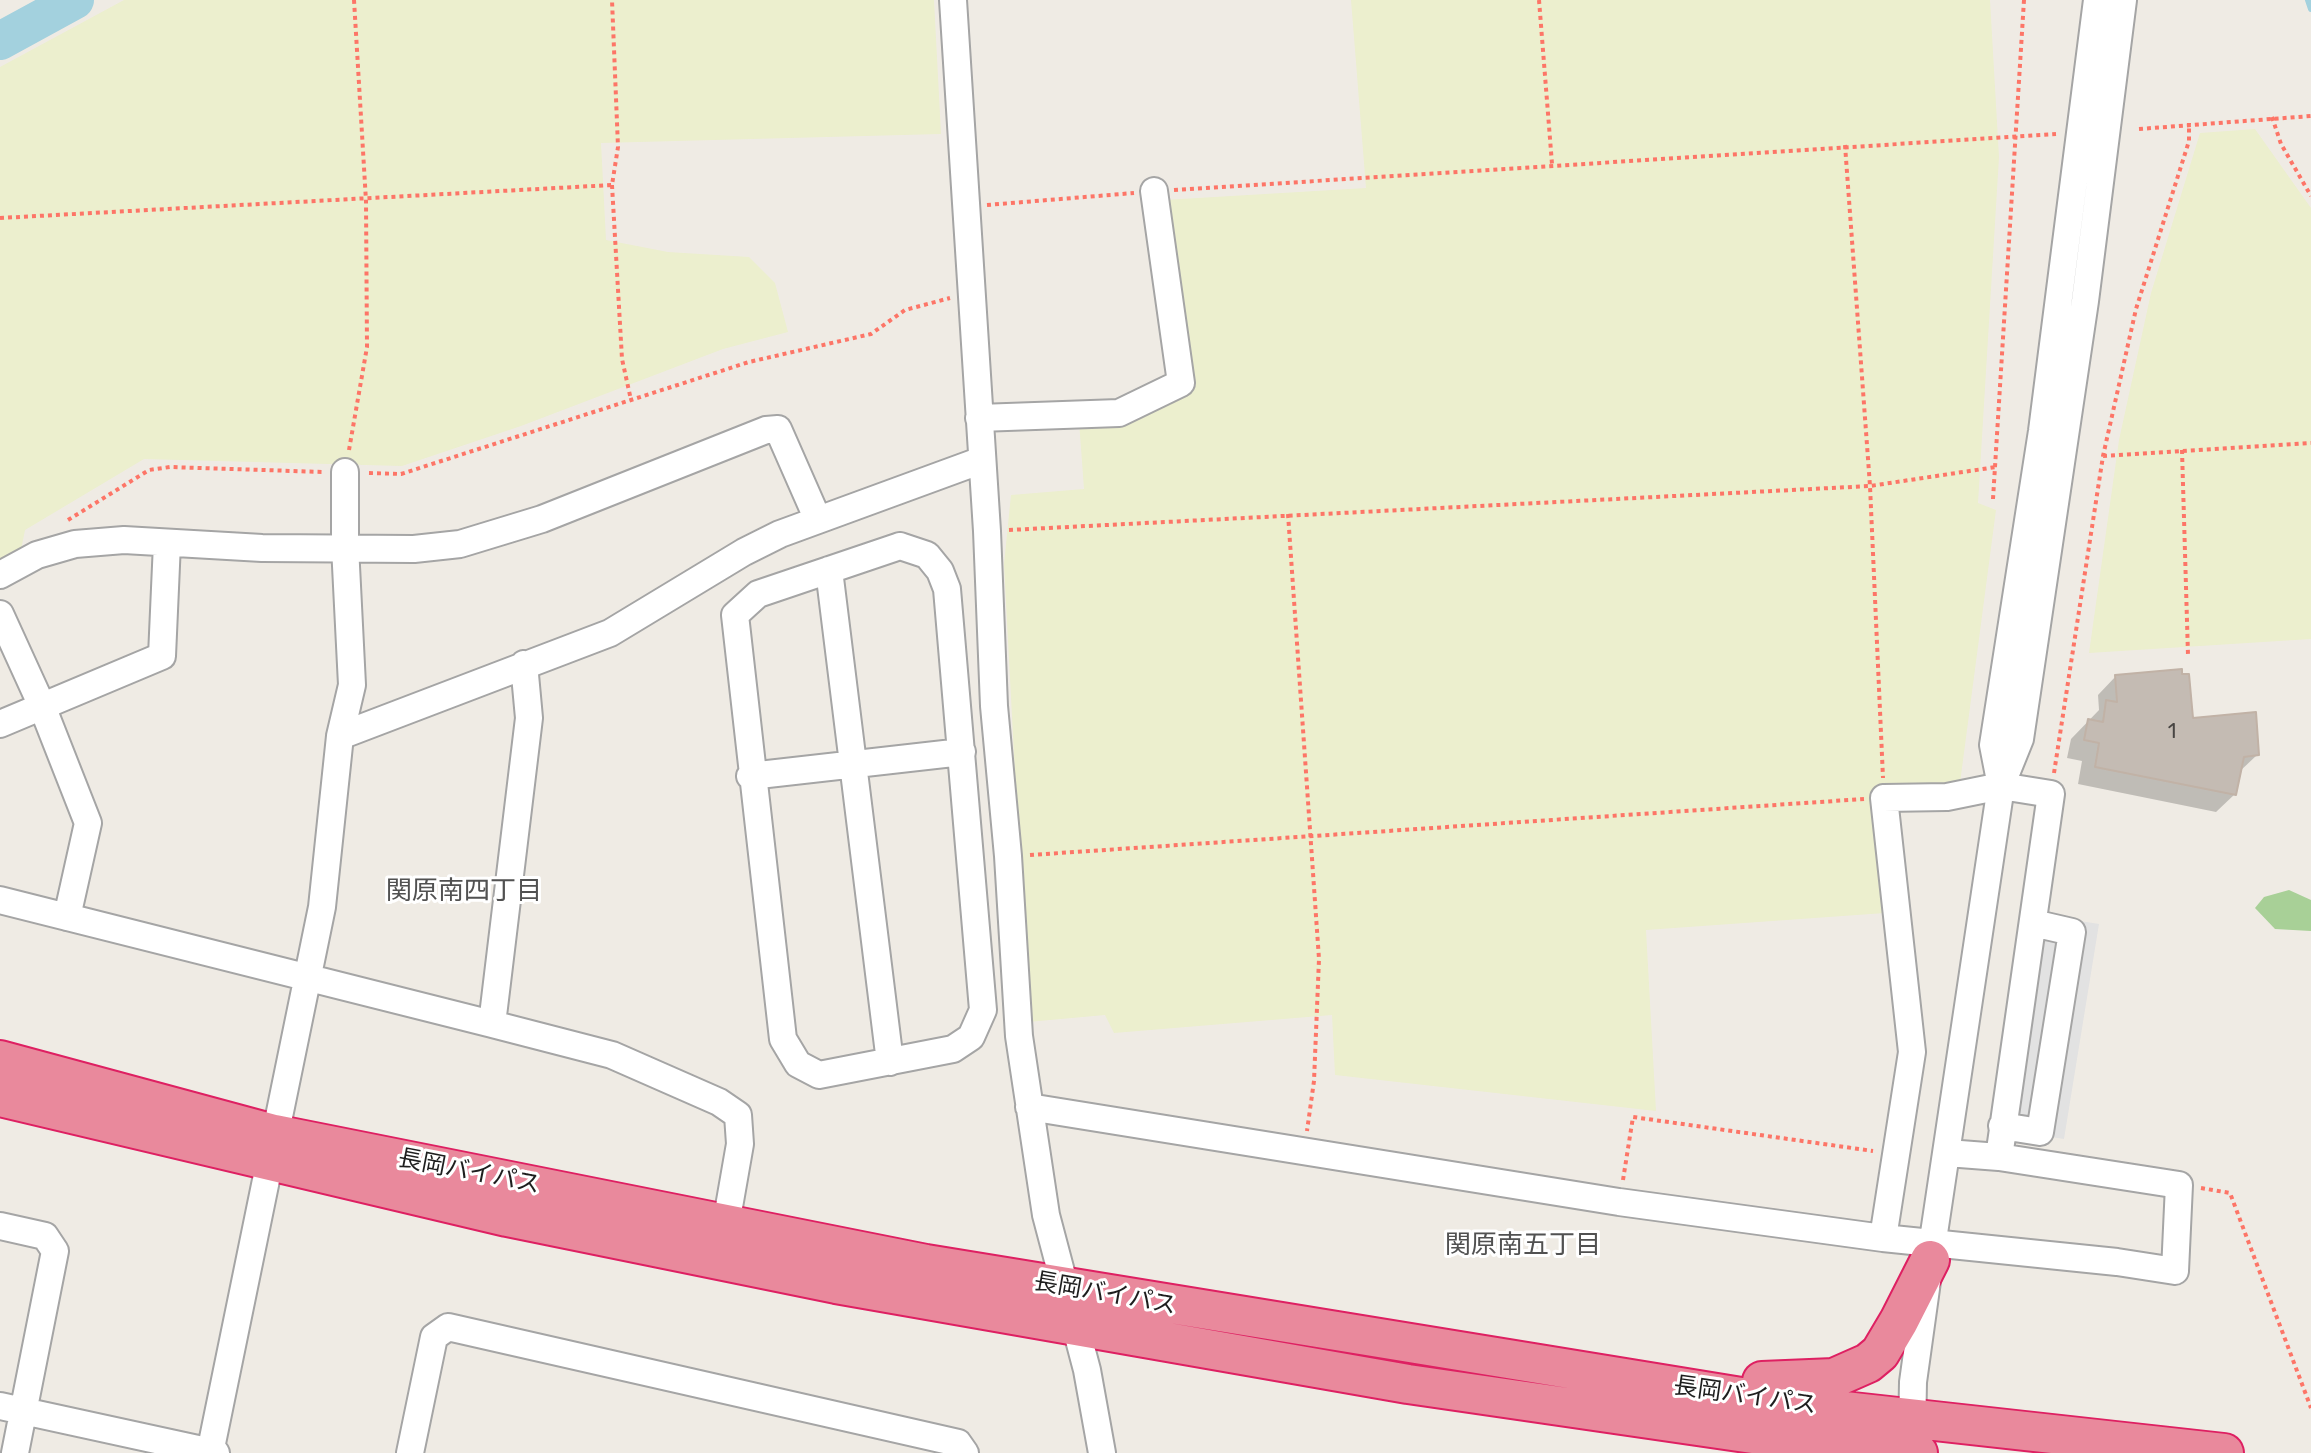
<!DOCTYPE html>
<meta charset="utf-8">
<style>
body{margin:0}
canvas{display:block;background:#efebe4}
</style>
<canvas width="2311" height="1453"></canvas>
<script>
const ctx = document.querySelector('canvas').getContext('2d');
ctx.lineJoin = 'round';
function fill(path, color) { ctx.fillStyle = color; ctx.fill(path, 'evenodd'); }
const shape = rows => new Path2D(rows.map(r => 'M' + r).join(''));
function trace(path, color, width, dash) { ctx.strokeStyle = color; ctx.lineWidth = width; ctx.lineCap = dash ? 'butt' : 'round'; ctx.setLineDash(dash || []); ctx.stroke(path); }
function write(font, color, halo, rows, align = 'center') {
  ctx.font = font + ' Rubik,"Noto Sans JP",sans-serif'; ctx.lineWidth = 6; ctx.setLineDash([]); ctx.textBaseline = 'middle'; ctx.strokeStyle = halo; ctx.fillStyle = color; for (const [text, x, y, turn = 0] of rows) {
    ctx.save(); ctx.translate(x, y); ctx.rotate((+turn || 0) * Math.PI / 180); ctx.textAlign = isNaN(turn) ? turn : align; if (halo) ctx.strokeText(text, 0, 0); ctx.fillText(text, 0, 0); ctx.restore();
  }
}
fill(shape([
 [124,0,934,0,941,134,601,143,606,240,668,252,749,257,775,283,788,332,723,349,521,426,402,466,144,459,25,530,21,550,0,561,0,67],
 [1351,0,1990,0,1999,157,1978,503,1996,510,1960,783,1873,788,1885,913,1646,930,1656,1111,1335,1075,1332,1015,1114,1033,1105,1015,1028,1022,1004,564,1011,495,1084,489,1079,421,1192,386,1164,200,1366,188],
 [2255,129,2311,208,2311,639,2089,653,2119,440,2151,293,2200,133]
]), '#ecefce');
fill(shape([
 [2289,890,2311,900,2311,931,2275,929,2255,908,2264,897]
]), '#a8d097');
fill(shape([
 [2049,916,2099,924,2064,1139,2014,1131]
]), '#e2e2e2');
fill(shape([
 [2116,676,2257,755,2238,773,2235,794,2216,812,2078,784,2082,761,2067,758,2071,739,2099,710,2098,695]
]), '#0003');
trace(shape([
 [2308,0,2311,9]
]), '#a3d1de', 6);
trace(shape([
 [0,41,75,0]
]), '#a3d1de', 38);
const building = shape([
 [2182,669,2182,674,2189,674,2193,718,2256,712,2259,755,2244,757,2236,795,2095,767,2099,743,2084,740,2088,719,2103,722,2106,700,2117,702,2115,675,2182,669]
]);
fill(building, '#c4bbb3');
trace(building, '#c1b2a6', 2);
const minor = shape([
 [953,0,987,531,994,706,1008,856,1019,1036,1046,1215,1087,1370,1102,1453],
 [979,418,1119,413,1181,383,1154,191],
 [900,546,927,555,940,571,947,589,983,1010,971,1037,953,1049,819,1075,798,1064,783,1039,735,615,758,594,900,546],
 [829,570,890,1062],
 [0,575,37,555,75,544,124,540,262,548,414,549,460,544,542,519,766,430,778,429,818,520],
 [0,614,42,706,88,823,67,917],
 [0,724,162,656,167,543],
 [340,736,610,633,744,552,780,534,982,460],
 [750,776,962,752],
 [2001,786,1993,745,2042,431,2097,0],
 [0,900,492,1024,529,718,524,664],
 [492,1024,612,1055,719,1102,738,1115,740,1144,726,1224],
 [1029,1107,1619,1202,1883,1238,2117,1262,2175,1271,2179,1185,1999,1157],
 [2002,1126,2040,1132,2072,932,2033,923],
 [0,1226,45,1236,55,1251,15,1453],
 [1883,1238,1912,1052,1884,798,1947,797,2001,786,2051,794,1999,1157,1947,1153],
 [0,1406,216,1453],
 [1912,1435,1913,1382,1930,1260,2001,786,2020,739,2085,301,2123,0],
 [210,1453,322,907,340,736,352,685,345,546,345,472],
 [410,1453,434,1337,448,1327,958,1443,965,1453]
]);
const highway = shape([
 [0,1060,274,1134,926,1264,1790,1405,2224,1453],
 [0,1097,507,1217,836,1284,1408,1384,1829,1445,1918,1453],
 [1762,1381,1834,1378,1868,1363,1880,1353,1899,1321,1930,1260]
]);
trace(minor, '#a5a5a5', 30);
trace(highway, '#de2062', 42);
trace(shape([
 [1539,0,1552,164],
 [2272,117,2281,144,2311,196],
 [2139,129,2311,116],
 [1845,145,1870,486,1883,778],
 [612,185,622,359,631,400],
 [1174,190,2056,134],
 [987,205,1134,193],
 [0,218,612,185,618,147,612,0],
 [349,450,367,347,366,201,354,0],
 [2182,450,2188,655],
 [2103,456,2311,443],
 [369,473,401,474,749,362,871,334,905,310,950,298],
 [1993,499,2024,0],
 [1288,514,1319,959,1314,1081,1307,1131],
 [68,520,149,470,170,467,324,472],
 [1009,530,1870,486,1996,467],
 [2054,773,2103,456,2136,309,2189,141,2189,123],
 [1030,855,1864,799],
 [1623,1180,1633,1117,1873,1151],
 [2201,1188,2230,1193,2311,1408]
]), '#fd7567', 4, [4, 4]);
trace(minor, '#fff', 26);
trace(highway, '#e9899c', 38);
write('20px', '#484543', null, [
 ["1",2172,732]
]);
write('24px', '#1e1e1e', '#fff', [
 ["長岡バイパス",469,1172,11],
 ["長岡バイパス",1105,1294,10],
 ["長岡バイパス",1745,1396,8]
]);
write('26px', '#515151', '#fff', [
 ["関原南四丁目",464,891],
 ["関原南五丁目",1523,1245]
]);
</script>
